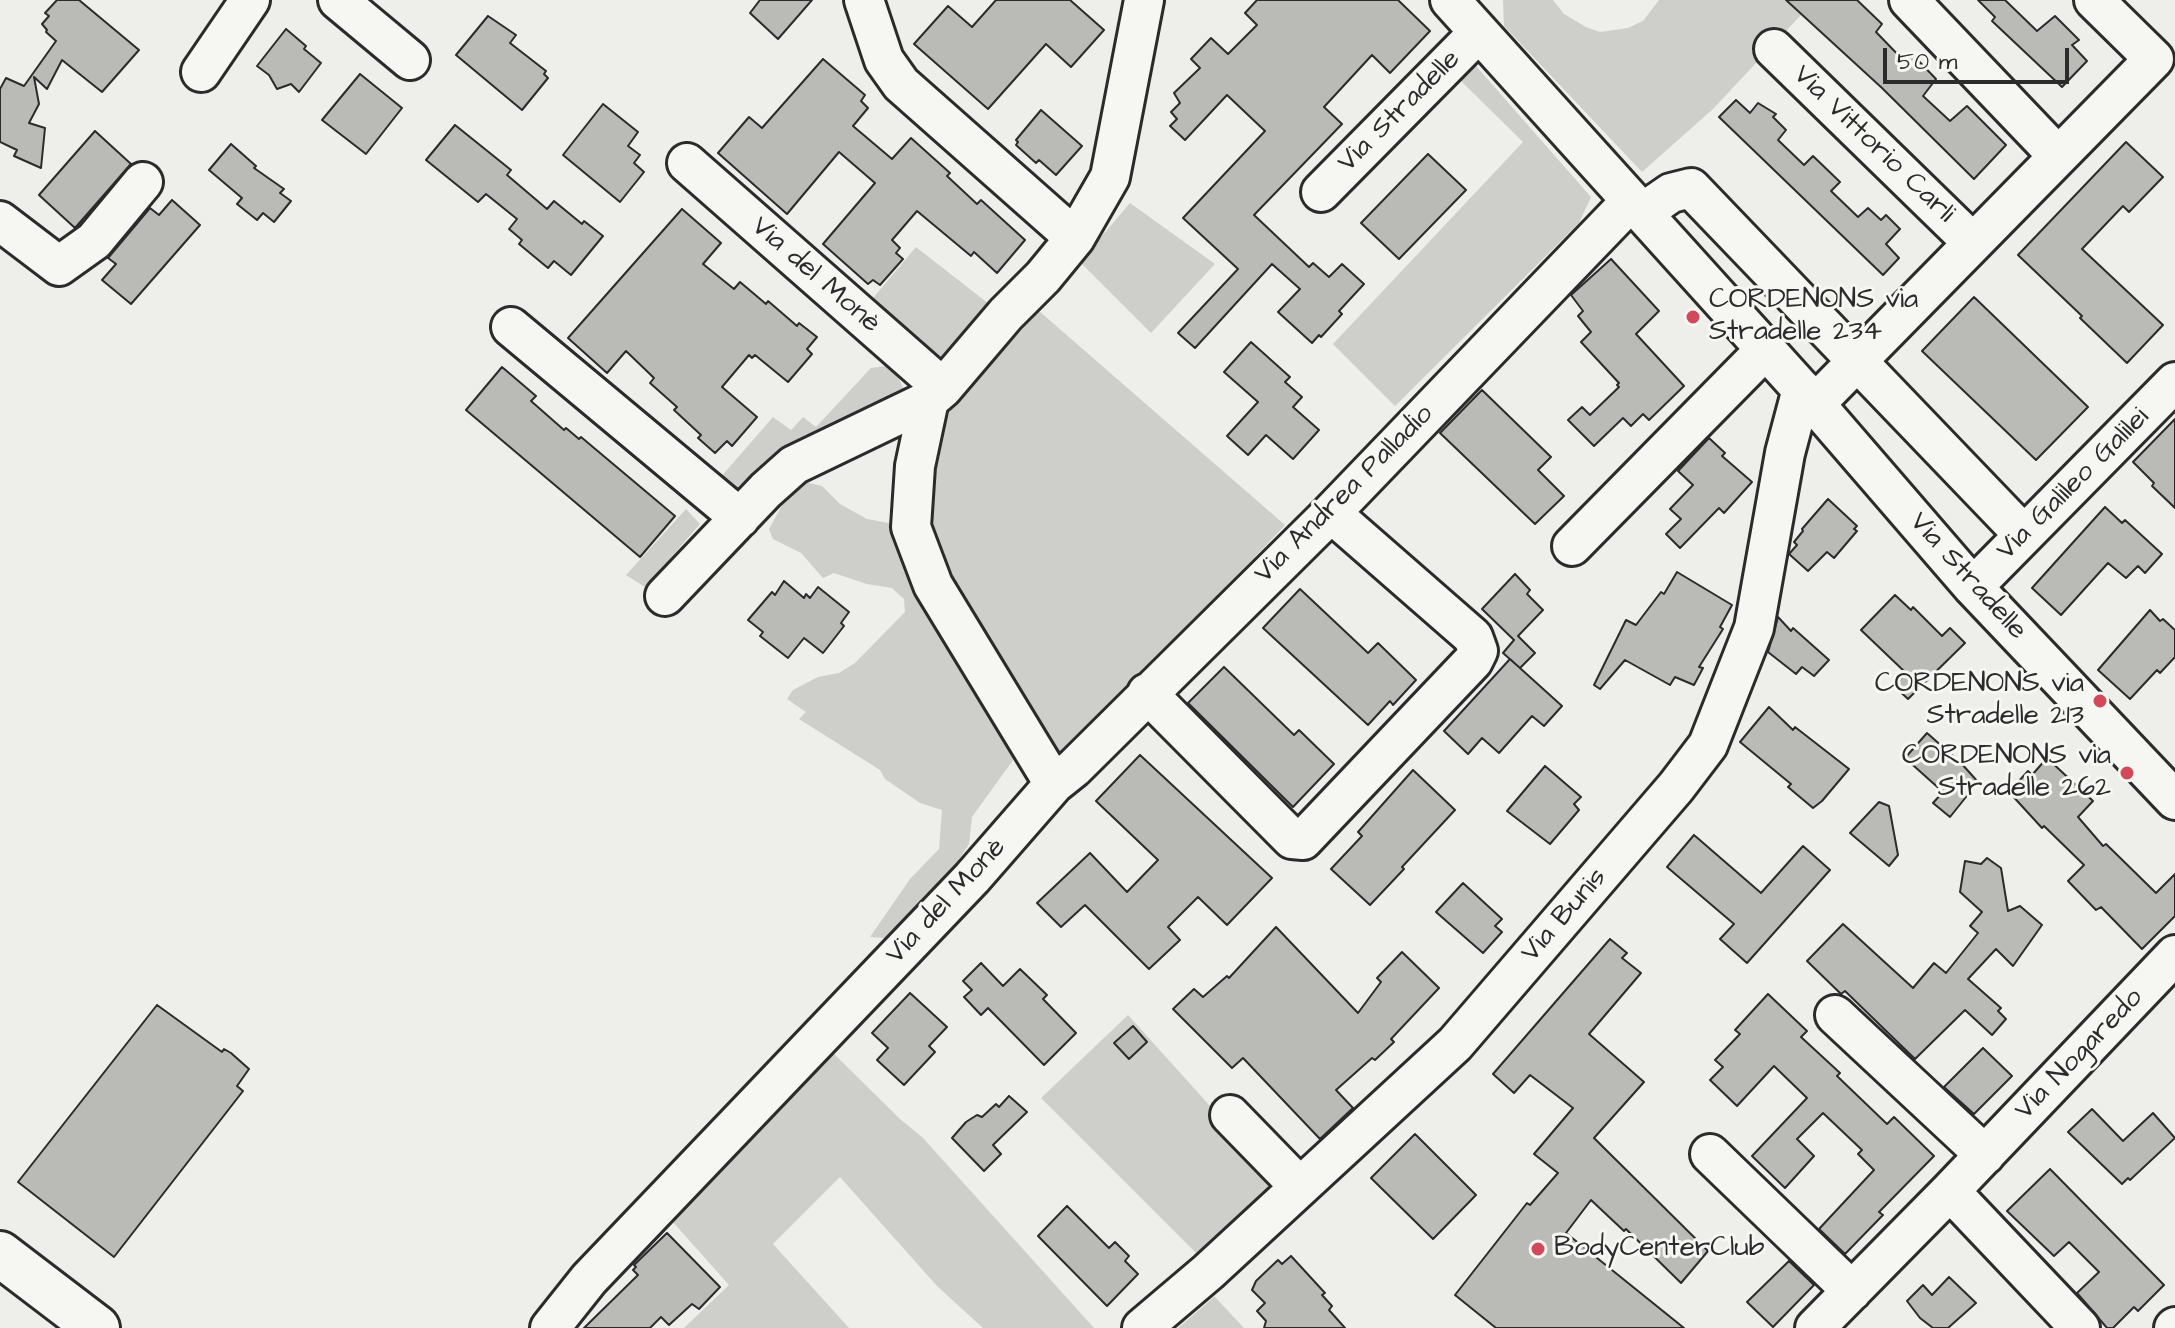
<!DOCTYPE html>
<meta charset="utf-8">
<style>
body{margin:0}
#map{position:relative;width:2175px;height:1328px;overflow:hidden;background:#eeeeea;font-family:"Architects Daughter",sans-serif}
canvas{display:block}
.scale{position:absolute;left:1883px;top:48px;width:186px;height:36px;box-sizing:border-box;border:4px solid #2b2b2b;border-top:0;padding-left:10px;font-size:24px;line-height:28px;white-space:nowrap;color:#2b2b2b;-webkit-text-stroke:6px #f6f6f2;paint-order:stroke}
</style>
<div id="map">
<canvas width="2175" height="1328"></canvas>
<div class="scale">50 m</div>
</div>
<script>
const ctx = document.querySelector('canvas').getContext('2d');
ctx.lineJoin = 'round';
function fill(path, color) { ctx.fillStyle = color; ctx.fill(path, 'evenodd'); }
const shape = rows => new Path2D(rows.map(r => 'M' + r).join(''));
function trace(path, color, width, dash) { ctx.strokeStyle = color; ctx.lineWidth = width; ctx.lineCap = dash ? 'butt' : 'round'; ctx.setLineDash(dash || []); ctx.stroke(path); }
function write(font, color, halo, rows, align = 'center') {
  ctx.font = font + ' "Architects Daughter",sans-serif'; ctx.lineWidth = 6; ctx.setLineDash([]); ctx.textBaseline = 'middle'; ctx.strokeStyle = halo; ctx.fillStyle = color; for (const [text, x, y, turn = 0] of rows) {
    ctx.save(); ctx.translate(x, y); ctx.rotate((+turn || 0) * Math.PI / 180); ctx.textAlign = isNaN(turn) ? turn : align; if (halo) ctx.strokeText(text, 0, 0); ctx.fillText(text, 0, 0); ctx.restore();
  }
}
fill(shape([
 [1503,0,1553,0,1564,14,1586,27,1600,32,1628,28,1643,21,1659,0,1815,0,1713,109,1642,172,1504,26],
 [1476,66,1591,197,1579,223,1395,406,1333,344,1523,142,1458,78],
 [1130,203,1215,264,1151,333,1080,262],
 [916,247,989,304,943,363,863,310],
 [1039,311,1285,525,1086,737,1066,751,1043,751,925,541,920,500,940,421],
 [886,366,897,374,903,388,896,402,768,459,730,494,713,486,773,417,791,430,803,417,816,427,871,368],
 [796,480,822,486,840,504,867,519,894,524,1016,756,972,817,969,844,937,892,896,933,886,938,870,937,910,879,939,849,942,810,920,803,885,779,880,770,799,719,806,712,787,699,793,690,818,677,839,673,855,663,905,612,904,599,892,588,867,584,834,573,823,578,801,553,773,539,769,529],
 [686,509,700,524,645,587,626,575],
 [1128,1015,1284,1188,1197,1254,1041,1098],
 [826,1046,900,1119,923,1138,1094,1328,983,1328,937,1286,840,1177,773,1244,849,1328,684,1328,729,1285,664,1212],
 [1215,1297,1244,1328,1178,1328,1214,1297]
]), '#cececa');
const building = shape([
 [57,0,79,0,139,50,102,92,62,60,47,89,34,77,39,104,29,123,45,128,41,168,14,156,17,150,0,142,0,89,6,78,24,86,56,41,46,32,47,30,42,24,49,16,45,13,57,0],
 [760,0,812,0,778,39,750,13,760,0],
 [996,0,1070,0,1104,30,1071,67,1046,44,988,109,914,44,948,6,972,27,996,0],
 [1257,0,1398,0,1430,31,1390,73,1372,55,1324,107,1342,124,1254,215,1309,267,1313,263,1329,277,1342,264,1364,284,1339,311,1342,314,1321,337,1319,335,1312,343,1278,312,1300,289,1272,264,1195,348,1178,333,1238,269,1183,218,1265,131,1227,95,1185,140,1170,126,1177,119,1171,112,1180,103,1174,93,1200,68,1191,59,1211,38,1228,54,1257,25,1245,13,1257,0],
 [1786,0,1857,0,1882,24,1876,32,1905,62,1912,54,1936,79,1923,96,1950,121,1967,106,2006,145,1974,179,1882,88,1786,0],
 [1978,0,2005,0,2037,31,2055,16,2079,40,2072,45,2087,61,2062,87,1992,21,1995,17,1978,0],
 [488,16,516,35,510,43,546,71,544,74,548,78,522,110,456,55,488,16],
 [286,29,306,46,304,49,321,63,299,92,291,84,277,89,269,75,257,66,286,29],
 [823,59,865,95,861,101,868,108,853,126,892,159,911,138,950,173,947,176,977,204,981,200,1025,240,997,273,974,252,971,256,917,211,892,240,900,248,896,253,903,259,880,285,873,280,868,284,823,244,875,183,839,152,787,214,718,153,749,117,762,128,823,59],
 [360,74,402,108,366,154,322,120,360,74],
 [1736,100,1750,113,1758,103,1776,114,1773,117,1786,130,1778,140,1804,165,1813,156,1840,182,1831,191,1858,217,1868,208,1881,220,1886,215,1900,229,1886,244,1899,258,1883,275,1719,117,1736,100],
 [603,104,638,132,628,146,640,155,634,163,644,172,620,202,563,155,603,104],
 [1041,110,1082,146,1056,175,1039,160,1036,163,1016,145,1018,142,1016,140,1041,110],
 [455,125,511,170,507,175,547,209,554,201,582,224,584,221,603,236,571,275,554,261,548,268,519,244,522,240,509,229,517,219,486,194,478,202,426,160,455,125],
 [95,131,131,164,75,228,39,195,95,131],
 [2126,142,2163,177,2129,212,2123,206,2082,249,2163,325,2127,363,2080,318,2082,316,2018,255,2126,142],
 [231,144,256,166,254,168,284,189,280,193,291,201,274,222,263,213,257,220,237,204,242,198,209,170,231,144],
 [1428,154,1466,190,1399,259,1361,223,1428,154],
 [172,200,200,225,131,304,102,280,116,264,108,258,150,208,159,215,172,200],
 [682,209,721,243,703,264,734,289,740,282,766,304,768,301,797,326,799,323,817,337,807,349,812,354,788,382,755,355,752,358,749,355,722,387,757,417,732,446,727,441,715,453,698,438,701,435,674,410,677,407,650,383,654,378,626,351,607,373,568,338,682,209],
 [1611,259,1659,311,1636,334,1684,386,1649,420,1643,414,1631,426,1623,418,1594,446,1568,420,1582,407,1590,415,1619,387,1617,385,1619,383,1581,342,1591,332,1578,316,1583,311,1571,295,1611,259],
 [1974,297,2088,407,2036,460,1922,351,1974,297],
 [1251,342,1290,377,1285,382,1302,397,1293,407,1319,430,1293,459,1266,435,1248,455,1227,436,1258,402,1224,372,1251,342],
 [502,367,536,396,531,401,564,430,566,428,579,439,581,437,675,516,640,557,466,410,502,367],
 [1482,390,1551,457,1538,470,1564,496,1535,524,1440,433,1482,390],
 [2175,419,2175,508,2152,486,2154,483,2133,462,2175,419],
 [1709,438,1725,453,1722,456,1752,482,1724,513,1719,508,1680,548,1666,534,1681,519,1670,509,1693,485,1678,471,1709,438],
 [1828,499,1857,526,1854,529,1857,531,1834,558,1827,552,1808,571,1789,554,1797,545,1794,542,1803,531,1802,529,1828,499],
 [2105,507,2122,523,2125,520,2162,554,2145,573,2138,566,2126,578,2108,563,2061,615,2032,588,2105,507],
 [1677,572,1732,605,1720,627,1723,629,1699,667,1703,668,1694,685,1675,677,1670,685,1625,660,1600,689,1594,685,1626,620,1636,625,1661,592,1664,594,1677,572],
 [1515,574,1530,590,1527,594,1543,610,1518,636,1535,653,1520,668,1503,653,1514,640,1482,609,1515,574],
 [784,581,804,598,806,594,810,598,818,587,849,612,841,623,844,626,823,653,804,638,788,658,760,636,763,632,748,620,772,592,775,595,784,581],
 [1300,589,1368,653,1378,643,1416,680,1393,705,1390,701,1368,725,1263,628,1300,589],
 [1895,595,1911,610,1913,607,1942,636,1950,628,1965,643,1908,699,1894,686,1906,673,1861,630,1895,595],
 [2150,610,2160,621,2163,619,2175,630,2175,657,2160,673,2157,670,2130,699,2098,670,2150,610],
 [1778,617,1791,631,1793,628,1829,660,1814,676,1802,667,1796,674,1768,652,1778,617],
 [1510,659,1562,706,1544,726,1532,716,1499,753,1482,738,1468,754,1444,731,1510,659],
 [1224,667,1294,735,1299,730,1334,764,1293,807,1188,703,1224,667],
 [1769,707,1793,730,1795,727,1849,769,1822,801,1813,808,1788,787,1791,784,1740,742,1769,707],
 [1927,733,1961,763,1978,782,1950,817,1933,803,1943,792,1905,758,1927,733],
 [1140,755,1272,878,1227,925,1198,897,1168,927,1180,940,1149,969,1085,905,1061,927,1037,903,1090,853,1127,892,1158,860,1096,801,1140,755],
 [2047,758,2093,801,2078,817,2103,846,2106,844,2156,893,2175,874,2175,916,2142,949,2101,907,2096,910,2068,881,2084,865,2044,826,2042,828,2009,792,2028,771,2032,775,2047,758],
 [1545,766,1581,797,1574,804,1579,810,1550,844,1507,811,1545,766],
 [1413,770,1455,810,1402,867,1404,869,1370,905,1331,869,1362,836,1358,832,1413,770],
 [1879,802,1889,806,1898,855,1889,866,1850,833,1879,802],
 [1694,835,1761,893,1803,846,1830,870,1747,963,1720,939,1734,924,1667,867,1694,835],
 [1987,858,2001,868,2008,911,2020,906,2042,925,2013,966,1996,949,1968,979,2001,1008,1998,1011,2006,1019,1992,1035,1965,1010,1915,1059,1845,991,1841,994,1807,961,1843,924,1913,988,1934,963,1946,973,1978,933,1970,926,1982,912,1960,892,1965,861,1981,864,1987,858],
 [1463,883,1502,919,1495,926,1502,932,1483,953,1436,912,1463,883],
 [1276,927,1358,1013,1381,982,1377,978,1402,952,1439,988,1391,1039,1394,1042,1375,1060,1372,1058,1336,1090,1353,1108,1320,1139,1243,1058,1232,1068,1173,1009,1194,989,1203,997,1227,976,1229,978,1276,927],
 [1610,939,1627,953,1622,958,1641,973,1589,1034,1644,1082,1594,1138,1708,1251,1681,1283,1626,1229,1624,1231,1591,1200,1566,1233,1684,1328,1496,1328,1455,1295,1527,1203,1530,1205,1558,1173,1534,1154,1573,1108,1530,1075,1514,1093,1493,1074,1610,939],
 [981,963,1003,986,1020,969,1047,995,1043,999,1076,1033,1044,1065,988,1008,981,1015,964,997,972,990,963,981,981,963],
 [910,993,947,1027,929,1046,935,1052,904,1085,877,1060,888,1048,872,1033,910,993],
 [1768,994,1807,1031,1801,1037,1840,1073,1837,1076,1887,1124,1894,1117,1934,1156,1879,1212,1883,1215,1845,1254,1819,1229,1874,1170,1858,1154,1862,1150,1823,1113,1797,1139,1814,1156,1785,1188,1752,1156,1807,1098,1774,1066,1737,1106,1710,1080,1723,1067,1715,1060,1740,1034,1735,1030,1768,994],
 [157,1005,222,1052,224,1049,231,1053,249,1069,237,1086,243,1091,114,1257,18,1182,157,1005],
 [1133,1026,1147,1042,1129,1059,1114,1043,1133,1026],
 [1983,1048,2012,1076,1974,1114,1944,1087,1983,1048],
 [1009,1096,1027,1112,993,1145,1001,1154,984,1171,952,1138,966,1122,977,1115,982,1117,996,1104,999,1107,1009,1096],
 [2092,1109,2123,1141,2153,1113,2175,1138,2130,1180,2128,1178,2122,1184,2068,1132,2092,1109],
 [1415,1134,1476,1195,1433,1239,1371,1178,1415,1134],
 [2050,1169,2164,1285,2138,1311,2134,1307,2113,1328,2107,1328,2077,1293,2099,1272,2069,1242,2054,1256,2007,1211,2050,1169],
 [1067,1206,1109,1248,1115,1242,1129,1256,1125,1261,1138,1274,1107,1306,1038,1236,1067,1206],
 [667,1233,720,1287,699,1309,692,1304,669,1325,661,1317,650,1328,584,1328,638,1275,633,1270,636,1267,634,1265,667,1233],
 [1291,1256,1325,1293,1322,1295,1332,1306,1329,1310,1345,1328,1264,1328,1266,1321,1257,1311,1265,1303,1252,1290,1256,1281,1278,1260,1282,1264,1291,1256],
 [1789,1261,1814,1285,1773,1327,1747,1302,1789,1261],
 [1949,1277,1976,1303,1948,1328,1933,1328,1920,1318,1907,1301,1923,1285,1932,1295,1949,1277]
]);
fill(building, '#babab7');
trace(building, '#2b2b2b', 2);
const minor = shape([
 [338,0,410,60],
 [864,0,884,60,901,84,1075,238],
 [1450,0,1815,404,1973,587,2175,800],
 [1909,0,2058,156],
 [1774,49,1972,242],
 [201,72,250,0],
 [687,163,943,388],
 [1321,192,1479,32],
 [1642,213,1671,193,1691,188,2024,535],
 [0,221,59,266,94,241,143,182],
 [511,327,740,518],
 [929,400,915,466,911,527,933,585,1054,784],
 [1815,404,2154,59,2094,0],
 [1572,546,1766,349],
 [1973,587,2175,382],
 [665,596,766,490,794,465,929,400,943,388,1006,314,1043,277,1075,238,1110,177,1144,0],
 [1147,693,1292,839,1303,840,1473,661,1478,651,1473,637,1331,513],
 [1835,1015,1985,1155],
 [1230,1115,1300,1187],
 [1710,1154,1852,1291],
 [1950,1191,2080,1328],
 [550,1328,589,1279,972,878,1054,784,1074,768,1331,513,1631,201],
 [1142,1328,1208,1272,1455,1044,1676,787,1708,745,1754,628,1785,453,1802,389],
 [1815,1328,1950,1191,2175,955],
 [2174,1328,2175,1327]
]);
const major = shape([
 [0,1254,97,1328]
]);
trace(minor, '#2b2b2b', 44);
trace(major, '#2b2b2b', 50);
trace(minor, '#f6f6f2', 38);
trace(major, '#f6f6f2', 44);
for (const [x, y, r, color] of [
 [1693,317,8,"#d1495b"],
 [2100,701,8,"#d1495b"],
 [2127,773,8,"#d1495b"],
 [1538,1249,8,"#d1495b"]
]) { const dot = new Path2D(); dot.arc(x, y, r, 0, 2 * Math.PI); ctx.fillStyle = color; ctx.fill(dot); trace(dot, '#f6f6f2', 3); }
write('28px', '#2b2b2b', '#f6f6f2', [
 ["Via Stradelle",1400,112,-45],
 ["Via Vittorio Carli",1873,145,44],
 ["Via del Monè",815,276,41],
 ["Via Galileo Galilei",2074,485,-45],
 ["Via Andrea Palladio",1345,495,-45],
 ["Via Stradelle",1967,577,48],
 ["Via del Monè",947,902,-47],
 ["Via Bunis",1565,916,-49],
 ["Via Nogaredo",2080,1055,-46]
]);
write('28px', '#2b2b2b', '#f6f6f2', [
 ["CORDENONS via",1709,301],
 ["Stradelle 234",1709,333],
 ["CORDENONS via",2084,685,"right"],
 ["Stradelle 213",2084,717,"right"],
 ["CORDENONS via",2111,757,"right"],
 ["Stradelle 262",2111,789,"right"],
 ["BodyCenterClub",1554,1249]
], 'left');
</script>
